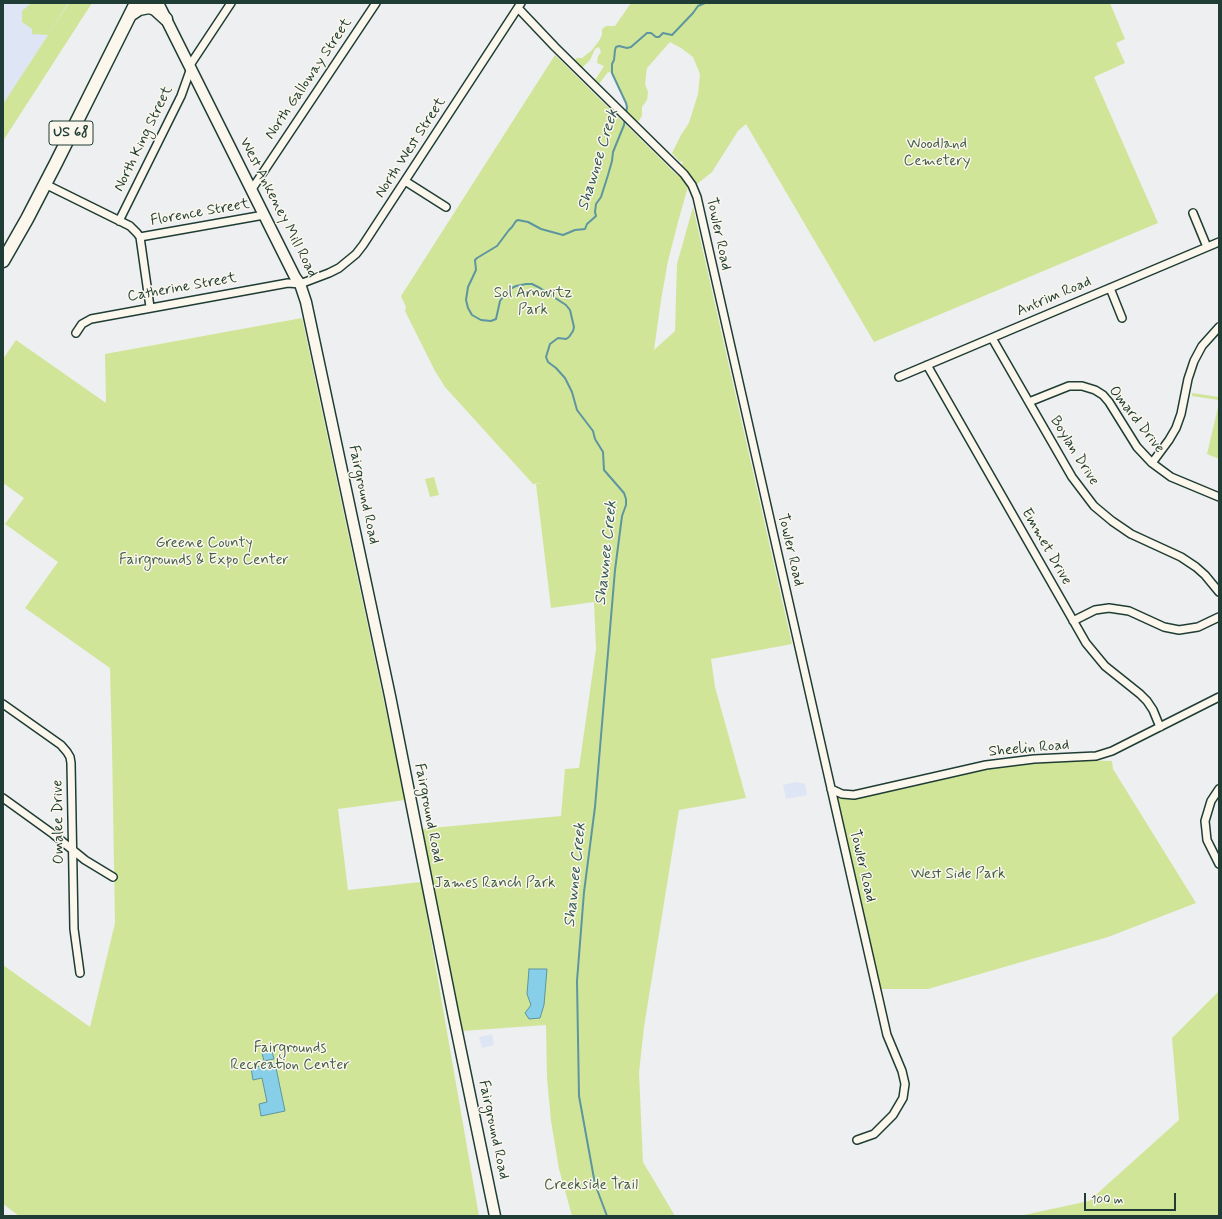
<!DOCTYPE html>
<style>
body{margin:0}
#map{position:relative;width:1222px;height:1219px;overflow:hidden;background:#eeeff0;font-family:Mynerve,sans-serif}
canvas{display:block}
.frame{position:absolute;inset:0;border:4px solid #1f3d34;pointer-events:none}
.scale{position:absolute;left:1084px;top:1193px;width:92px;height:18px;box-sizing:border-box;border:2px solid #1f3d34;border-top:0;padding-left:5px;font-size:12px;line-height:14px;white-space:nowrap;color:#1f3d34;-webkit-text-stroke:3px #fbf7ec;paint-order:stroke}
</style>
<div id="map">
<canvas width="1222" height="1219"></canvas>
<div class="frame"></div>
<div class="scale">100 m</div>
</div>
<script>
const ctx = document.querySelector('canvas').getContext('2d');
ctx.lineJoin = 'round';
function fill(path, color) { ctx.fillStyle = color; ctx.fill(path, 'evenodd'); }
const shape = rows => new Path2D(rows.map(r => 'M' + r).join(''));
function trace(path, color, width, dash) { ctx.strokeStyle = color; ctx.lineWidth = width; ctx.lineCap = dash ? 'butt' : 'round'; ctx.setLineDash(dash || []); ctx.stroke(path); }
function write(font, color, halo, rows, align = 'center') {
  ctx.font = font + ' Mynerve,sans-serif'; ctx.lineWidth = 3; ctx.setLineDash([]); ctx.textBaseline = 'middle'; ctx.strokeStyle = halo; ctx.fillStyle = color; for (const [text, x, y, turn = 0] of rows) {
    ctx.save(); ctx.translate(x, y); ctx.rotate((+turn || 0) * Math.PI / 180); ctx.textAlign = isNaN(turn) ? turn : align; if (halo) ctx.strokeText(text, 0, 0); ctx.fillText(text, 0, 0); ctx.restore();
  }
}
fill(shape([
 [3,3,69,3,4,103,3,103],
 [796,782,805,784,807,795,786,799,783,785],
 [492,1034,494,1045,482,1048,479,1037]
]), '#dee5f4');
fill(shape([
 [31,3,64,3,67,5,48,35,32,34,32,29,22,22,22,11],
 [69,3,92,3,3,141,3,104],
 [631,3,1110,3,1125,39,1116,43,1125,63,1094,77,1158,223,874,342,746,124,738,131,712,172,697,184,691,176,678,222,668,261,661,300,654,350,675,331,677,264,693,207,792,644,711,659,715,687,746,798,679,810,644,1027,639,1073,643,1162,675,1216,572,1216,559,1169,551,1121,547,1078,546,1025,462,1031,421,829,561,816,565,769,579,768,596,649,594,602,551,608,536,484,542,483,533,484,445,387,435,371,405,311,406,307,401,296,555,55,678,176,683,161,680,162,672,153,681,135,689,123,698,94,700,74,693,57,681,48,670,42,647,68,645,84,648,92,647,100,642,107,642,116,638,122,626,111,626,103,612,73,608,72,599,84,595,80,604,66,597,63,598,56,601,52,599,47,595,49,590,60,582,68,574,60,577,58,582,58,591,51,599,41,602,35,602,29,606,26,615,26],
 [302,318,405,800,338,809,348,890,421,882,479,1216,19,1216,3,1204,3,965,90,1027,115,923,112,747,110,668,25,608,58,562,5,524,24,498,3,483,3,359,16,340,106,403,105,354],
 [1192,393,1219,397,1219,400,1192,396],
 [1219,403,1219,459,1207,454],
 [434,477,439,495,430,497,425,479],
 [1034,759,1112,761,1113,769,1196,903,1108,937,928,989,876,989,836,792,914,782],
 [1219,991,1219,1216,1019,1216,1089,1201,1179,1120,1172,1038]
]), '#d1e599');
const water = shape([
 [529,969,547,969,544,1005,540,1018,529,1019,525,1013,531,1005,527,994,529,969],
 [272,1051,274,1059,264,1061,262,1053,272,1051],
 [275,1063,285,1111,261,1116,259,1104,267,1102,262,1078,253,1080,251,1068,275,1063]
]);
fill(water, '#87cfe8');
trace(water, '#5d95a0', 1);
trace(shape([
 [626,113,627,107,626,103,612,73,612,64,614,60,615,50,616,47,619,46,627,48,631,47,647,33,651,33,656,37,659,37,663,33,672,35,693,13,698,6,705,3],
 [607,1216,595,1184,579,1096,577,981,584,892,595,807,615,570,622,516,626,505,626,499,624,493,604,470,603,452,595,439,593,431,577,410,572,392,565,378,556,368,548,362,546,357,550,344,558,338,566,339,569,337,573,331,574,327,570,310,566,305,540,288,532,284,526,284,516,286,510,289,506,293,500,301,496,319,491,321,481,320,472,315,468,308,466,300,468,287,476,270,475,260,477,258,497,246,509,230,512,227,516,221,518,220,528,222,541,229,563,235,575,230,585,229,587,224,596,216,595,212,596,204,601,197,608,175,612,161,613,152,624,125,625,118]
]), '#5d95a0', 2);
const street = shape([
 [518,8,555,47,684,174,692,185,697,197,887,1035,902,1071,905,1084,903,1098,893,1115,874,1134,857,1140],
 [190,65,231,3],
 [405,181,446,207],
 [45,184,130,226,137,233,140,237,150,307],
 [252,189,376,3],
 [1193,213,1207,247],
 [119,221,181,96,191,68],
 [140,237,264,215],
 [1110,288,1122,318],
 [76,333,82,324,91,319,288,283,300,284,329,273,339,268,356,254,363,245,521,3],
 [992,338,1072,477,1094,506,1112,521,1131,534,1181,557,1196,567,1205,575,1219,592],
 [927,365,1086,643,1105,666,1140,694,1147,701,1153,710,1160,727],
 [899,377,1219,242],
 [1029,402,1069,386,1082,386,1095,390,1103,395,1109,402,1137,447,1152,463,1171,477,1219,497],
 [1152,463,1169,440,1176,428,1181,414,1188,379,1194,361,1202,346,1219,327],
 [1073,621,1095,610,1109,608,1129,611,1164,627,1179,630,1198,627,1219,617],
 [3,704,61,745,67,752,70,757,71,763,74,929,80,973],
 [831,789,842,794,854,795,986,765,1034,759,1096,756,1112,751,1219,697],
 [1219,789,1211,801,1205,821,1207,840,1219,864],
 [3,798,53,834,85,860,113,877]
]);
const secondary = shape([
 [158,3,295,277,300,284,306,302,390,696,454,1018,495,1216]
]);
const highway = shape([
 [130,15,139,9,149,7,155,9,166,19],
 [3,261,27,219,56,163,136,3]
]);
trace(street, '#1f3d34', 10);
trace(secondary, '#1f3d34', 13);
trace(highway, '#1f3d34', 15);
trace(street, '#fbf7ec', 7);
trace(secondary, '#fbf7ec', 10);
trace(highway, '#fbf7ec', 12);
for (const [x, y, w] of [
 [71,133,44]
]) { const box = new Path2D(); box.roundRect(x - w / 2, y - 12, w, 24, 3); ctx.fillStyle = '#fbf7ec'; ctx.fill(box); trace(box, '#1f3d34', 1); }
write('bold 14px', '#1f3d34', null, [
 ["US 68",71,133]
]);
write('15px', '#1f3d34', '#fbf7ec', [
 ["North Galloway Street",309,79,-56],
 ["North King Street",144,139,-64],
 ["North West Street",411,148,-57],
 ["West Ankeney Mill Road",278,208,63],
 ["Florence Street",200,213,-10],
 ["Towler Road",718,234,78],
 ["Catherine Street",182,288,-10],
 ["Antrim Road",1054,297,-23],
 ["Omard Drive",1136,420,52],
 ["Boylan Drive",1074,451,58],
 ["Fairground Road",363,495,78],
 ["Emmet Drive",1046,547,60],
 ["Towler Road",790,550,77],
 ["Sheelin Road",1029,749,-5],
 ["Fairground Road",428,813,79],
 ["Omalee Drive",59,822,-91],
 ["Towler Road",862,866,77],
 ["Fairground Road",493,1130,78]
]);
write('15px', '#435f48', '#fbf7ec', [
 ["Woodland",937,145],
 ["Cemetery",937,162],
 ["Sol Arnovitz",533,294],
 ["Park",533,311],
 ["Greene County",204,544],
 ["Fairgrounds & Expo Center",204,561],
 ["West Side Park",958,875],
 ["James Ranch Park",495,884],
 ["Fairgrounds",290,1049],
 ["Recreation Center",290,1066],
 ["Creekside Trail",591,1186]
]);
write('italic 16px', '#345a58', '#fbf7ec', [
 ["Shawnee Creek",599,160,-73],
 ["Shawnee Creek",607,553,-84],
 ["Shawnee Creek",576,875,-84]
]);
</script>
